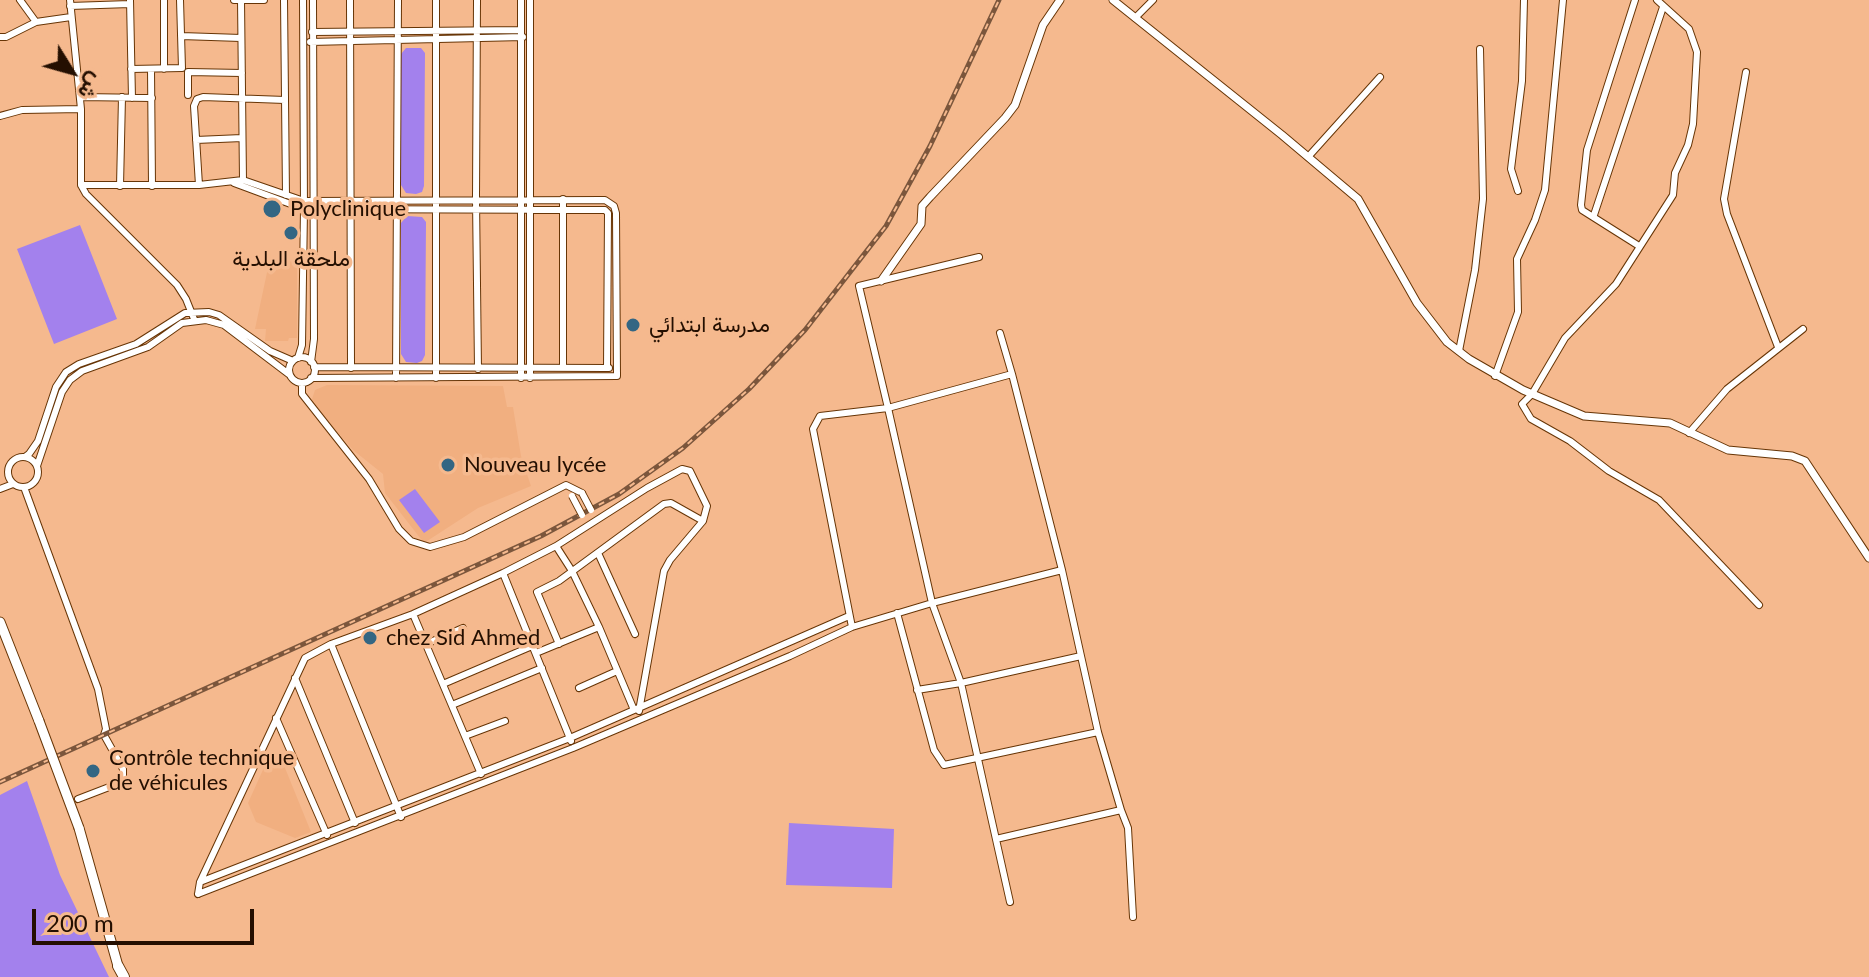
<!DOCTYPE html>
<meta charset="utf-8">
<style>
body{margin:0}
#map{position:relative;width:1869px;height:977px;overflow:hidden;background:#f5b98e;font-family:Lato,Vazirmatn,sans-serif}
canvas{display:block}
.north{position:absolute;left:32px;top:32px;width:80px;height:80px;-webkit-text-stroke:6px #f5b98e;paint-order:stroke;rotate:127deg;font-size:22px;font-weight:700;line-height:32px;text-align:center;color:#240f01}
.north::after{content:'';display:block;margin:auto;width:28px;height:36px;background:#240f01;clip-path:polygon(50% 0,100% 100%,50% 72%,0 100%)}
.scale{position:absolute;left:32px;top:909px;width:222px;height:36px;box-sizing:border-box;border:4px solid #240f01;border-top:0;padding-left:10px;font-size:24px;line-height:28px;white-space:nowrap;color:#240f01;-webkit-text-stroke:6px #f5b98e;paint-order:stroke}
</style>
<div id="map">
<canvas width="1869" height="977"></canvas>
<div class="north">ش</div>
<div class="scale">200 m</div>
</div>
<script>
const ctx = document.querySelector('canvas').getContext('2d');
ctx.lineJoin = 'round';
function fill(path, color) { ctx.fillStyle = color; ctx.fill(path, 'evenodd'); }
const shape = rows => new Path2D(rows.map(r => 'M' + r).join(''));
function trace(path, color, width, dash) { ctx.strokeStyle = color; ctx.lineWidth = width; ctx.lineCap = dash ? 'butt' : 'round'; ctx.setLineDash(dash || []); ctx.stroke(path); }
function write(font, color, halo, rows, align = 'center') {
  ctx.font = font + ' Lato,Vazirmatn,sans-serif'; ctx.lineWidth = 7; ctx.setLineDash([]); ctx.textBaseline = 'middle'; ctx.strokeStyle = halo; ctx.fillStyle = color; for (const [text, x, y, turn = 0] of rows) {
    ctx.save(); ctx.translate(x, y); ctx.rotate((+turn || 0) * Math.PI / 180); ctx.textAlign = isNaN(turn) ? turn : align; if (halo) ctx.strokeText(text, 0, 0); ctx.fillText(text, 0, 0); ctx.restore();
  }
}
fill(shape([
 [297,261,297,338,289,338,288,341,265,341,266,329,255,329,269,263],
 [327,385,503,386,507,407,513,407,521,456,531,486,478,508,424,543,385,493,383,474,353,450,311,402,315,390],
 [266,763,274,768,283,763,311,832,295,838,256,822,248,803]
]), '#f1af80');
fill(shape([
 [406,48,421,48,425,53,424,186,422,192,416,194,406,193,401,185,401,54],
 [407,216,422,217,426,222,425,355,422,361,417,363,406,362,401,354,401,223],
 [80,225,117,319,54,344,17,249],
 [415,489,440,522,424,533,399,500],
 [27,781,60,875,109,977,0,977,0,795],
 [789,823,894,829,892,888,786,885]
]), '#a381ed');
const minor = shape([
 [20,0,36,22],
 [70,0,81,109,81,185,86,194,177,285,186,299,194,319],
 [130,0,132,98],
 [234,0,264,0],
 [241,0,243,180],
 [284,0,286,195],
 [350,0,351,368],
 [436,0,436,378],
 [477,0,476,199,478,369],
 [521,0,521,378],
 [1635,0,1587,150,1581,205,1582,210,1639,246],
 [1657,0,1689,29,1697,52,1693,124,1688,145,1675,173,1673,195,1616,284,1565,338,1532,394,1522,404,1531,419,1570,441,1609,471,1659,500,1759,605],
 [70,6,130,4],
 [1135,18,1153,0],
 [312,32,521,30],
 [181,36,241,38],
 [0,37,6,37,36,22,71,17],
 [310,42,523,37],
 [131,69,182,68,180,0],
 [151,69,152,186],
 [164,69,164,0],
 [1746,72,1724,199,1727,214,1778,347],
 [188,95,188,72,242,73],
 [80,97,152,98],
 [285,100,203,97,197,99,194,106,199,185,243,180,304,201,605,200,614,206,616,213,617,376,311,378],
 [0,116,22,110,81,109],
 [196,140,242,138],
 [1308,157,1380,77],
 [234,183,304,209,605,210,608,213,607,368],
 [81,185,199,185],
 [120,186,122,97],
 [1518,191,1511,169,1522,81,1524,0],
 [1594,215,1663,7],
 [979,257,859,286,888,408,1012,374,1062,570],
 [1000,333,1012,374],
 [1459,351,1475,270,1483,199,1480,49],
 '289 370a13 13 0 1 1 26 0a13 13 0 1 1-26 0Z',
 [298,358,302,345,304,209,303,0],
 [311,362,314,339,313,0],
 [314,367,609,368],
 [563,368,563,199],
 [1495,376,1518,312,1517,259,1535,220,1545,190,1563,0],
 [396,378,398,0],
 [530,378,530,0],
 [302,383,302,394,369,479,399,529,411,541,430,547,464,537,566,485,582,493],
 [1689,433,1727,389,1803,329],
 '8 472a15 15 0 1 1 30 0a15 15 0 1 1-30 0Z',
 [25,457,29,454,38,441,56,387,66,372,79,364,136,344,185,313,209,312,219,315,270,351,293,361],
 [37,466,62,392,70,380,82,371,148,347,182,323,206,320,224,325,290,375],
 [24,487,98,689,106,729,104,735,123,769,123,776,117,784,78,799],
 [0,489,13,484],
 [556,546,647,488,682,469,690,471,707,506,703,521,670,560,664,571,639,711],
 [598,553,635,634],
 [1062,570,1081,656,961,683,932,603,1062,570],
 [503,573,556,546,572,571,599,627,634,710],
 [897,613,934,750,944,765,1098,732],
 [413,614,481,774],
 [331,644,401,817],
 [426,644,463,628],
 [559,644,537,592,559,581,664,504,671,503,703,521],
 [536,653,599,627],
 [295,678,355,823],
 [443,684,532,646],
 [579,688,617,671],
 [917,690,961,683,1010,902],
 [452,705,542,668],
 [276,718,327,835],
 [465,736,505,721],
 [1121,810,1128,828,1133,917],
 [996,839,1121,810,1098,732,1081,656],
 [200,882,305,658,331,644,413,614,503,573,571,741],
 [198,894,573,748,790,656,852,627,932,603,888,408,820,416,813,429,852,627],
 [198,894,200,882,570,738,849,616]
]);
const tertiary = shape([
 [1113,0,1282,135,1358,199,1417,303,1447,342,1469,359,1523,390,1584,416,1670,423,1728,450,1792,456,1805,461,1869,558],
 [881,281,921,224,922,206,930,197,1005,118,1015,105,1043,25,1060,0]
]);
const primary = shape([
 [0,622,39,721],
 [79,828,118,966]
]);
const trunk = shape([
 [118,966,124,977]
]);
trace(minor, '#673506', 8);
trace(tertiary, '#673506', 9);
trace(primary, '#673506', 11);
trace(trunk, '#673506', 12);
trace(minor, '#fff', 6);
trace(tertiary, '#fff', 7);
trace(primary, '#fff', 9);
trace(trunk, '#fff', 10);
const rail = shape([
 [0,782,541,536,619,494,683,448,749,389,805,330,886,226,930,146,999,0]
]);
trace(rail, '#7b563c', 5);
trace(rail, '#f5b98e', 2, [6]);
const minorBridge = shape([
 [582,493,591,510],
 [572,496,582,515]
]);
const primaryBridge = shape([
 [39,721,79,828]
]);
trace(minorBridge, '#673506', 8, []);
trace(primaryBridge, '#673506', 11, []);
trace(minorBridge, '#fff', 6);
trace(primaryBridge, '#fff', 9);
for (const [x, y, r, color] of [
 [272,209,10,"#336683"],
 [291,233,8,"#336683"],
 [633,325,8,"#336683"],
 [448,465,8,"#336683"],
 [370,638,8,"#336683"],
 [93,771,8,"#336683"]
]) { const dot = new Path2D(); dot.arc(x, y, r, 0, 2 * Math.PI); ctx.fillStyle = color; ctx.fill(dot); trace(dot, '#f5b98e', 3); }
write('22px', '#240f01', '#f5b98e', [
 ["Polyclinique",290,209],
 ["ملحقة البلدية",291,259,"center"],
 ["مدرسة ابتدائي",649,325],
 ["Nouveau lycée",464,465],
 ["chez Sid Ahmed",386,638],
 ["Contrôle technique",109,758],
 ["de véhicules",109,783]
], 'left');
</script>
